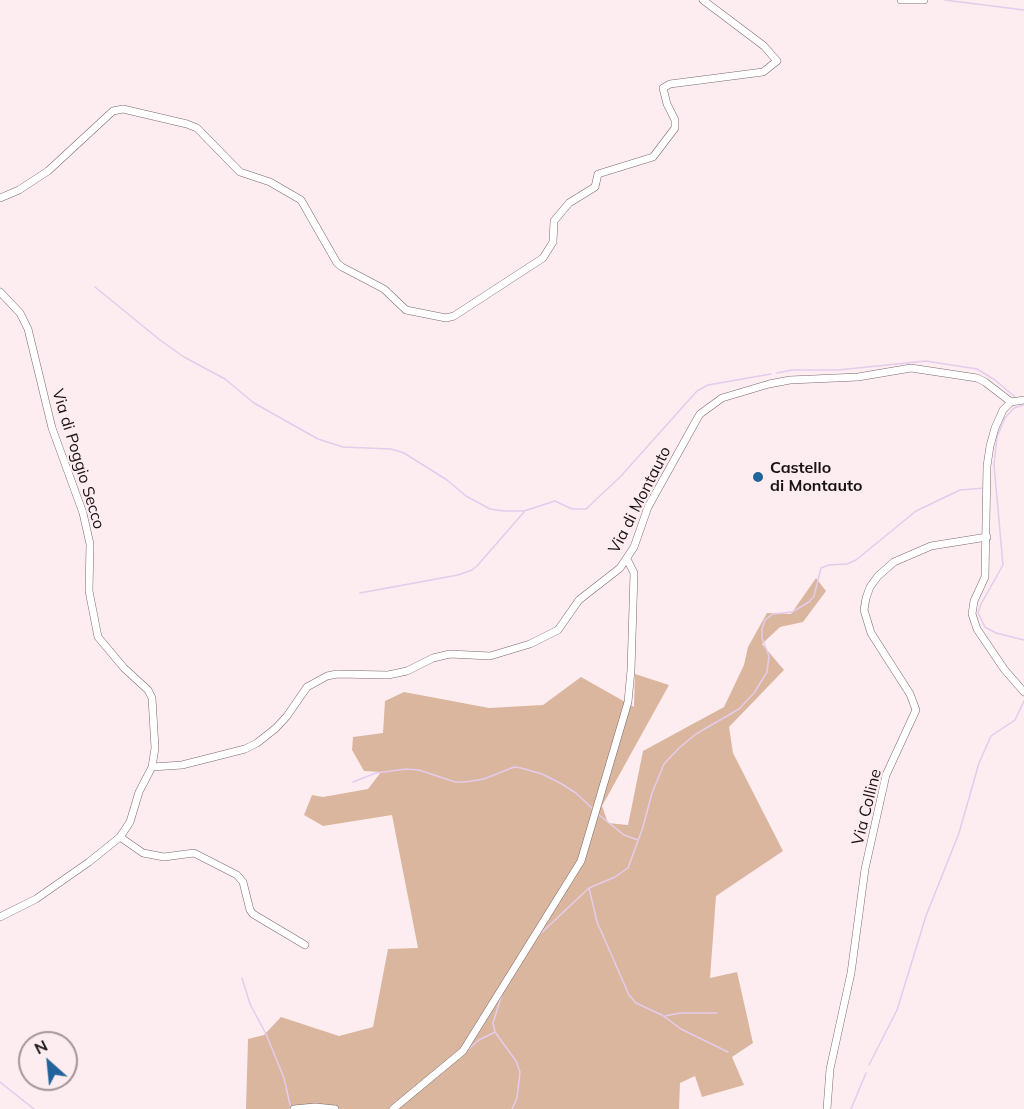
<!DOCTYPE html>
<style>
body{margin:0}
#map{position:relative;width:1024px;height:1109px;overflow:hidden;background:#fdedf0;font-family:Mulish,sans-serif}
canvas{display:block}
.north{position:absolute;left:18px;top:1031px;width:60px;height:60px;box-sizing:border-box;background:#fdedf0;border:2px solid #a29698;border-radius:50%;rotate:333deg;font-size:16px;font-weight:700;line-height:24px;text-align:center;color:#1a1315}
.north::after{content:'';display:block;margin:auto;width:21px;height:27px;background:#226499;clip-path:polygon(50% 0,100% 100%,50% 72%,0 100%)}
</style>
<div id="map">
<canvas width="1024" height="1109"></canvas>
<div class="north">N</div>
</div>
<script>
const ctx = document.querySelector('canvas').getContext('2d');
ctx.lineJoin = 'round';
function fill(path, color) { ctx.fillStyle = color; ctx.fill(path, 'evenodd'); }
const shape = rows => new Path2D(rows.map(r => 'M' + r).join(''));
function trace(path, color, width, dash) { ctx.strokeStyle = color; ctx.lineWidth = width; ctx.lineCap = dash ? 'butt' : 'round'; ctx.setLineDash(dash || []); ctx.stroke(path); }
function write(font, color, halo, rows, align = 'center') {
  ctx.font = font + ' Mulish,sans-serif'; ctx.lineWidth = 4.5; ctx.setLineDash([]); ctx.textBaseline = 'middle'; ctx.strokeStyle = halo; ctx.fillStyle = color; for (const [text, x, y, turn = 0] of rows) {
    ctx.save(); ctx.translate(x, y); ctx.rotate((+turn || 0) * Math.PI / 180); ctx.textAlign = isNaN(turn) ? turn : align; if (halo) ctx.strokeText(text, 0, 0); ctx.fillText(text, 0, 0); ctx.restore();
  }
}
fill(shape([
 [816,578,826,591,803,622,780,627,762,644,784,670,729,727,733,753,783,851,716,896,710,978,737,972,753,1043,732,1057,744,1085,702,1097,695,1076,680,1083,679,1109,246,1109,248,1039,264,1035,281,1017,339,1036,373,1027,388,949,418,948,392,815,323,826,304,815,312,795,323,797,368,789,381,772,364,771,352,750,353,737,383,733,385,701,404,692,489,708,543,705,581,677,634,707,635,674,669,685,602,806,608,823,628,825,643,751,724,707,744,665,748,647,767,613,791,614]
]), '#dbb69e');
trace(shape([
 [945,0,1024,10],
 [95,287,160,340,184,357,225,379,254,403,318,439,343,447,391,449,404,453,447,480,466,496,490,509,504,511,524,511,555,501,572,509,586,509,621,476,697,391,708,385,771,374],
 [777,373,792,370,838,370,926,361,977,369,995,380,1015,397],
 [1024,405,1014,408,1005,418,997,437,994,465,1003,565,981,604,978,613,985,627,996,633,1024,640],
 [360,593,458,575,472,570,477,566,524,512],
 [353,782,376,773,406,769,419,770,455,782,465,782,484,779,514,767,521,768,542,774,560,783,576,793,594,810],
 [598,814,624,835,638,840],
 [589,888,597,922,629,995,636,1003,662,1015,681,1029,728,1052],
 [539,935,589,888,615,877,628,868,643,827,652,793,664,764,679,748,696,734,739,709,754,693,767,672,769,656,762,638,762,629,765,620,773,614,792,612,809,602,814,596,821,568,829,565,847,564,856,560,916,511,960,490,985,488],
 [242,978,250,1004,266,1034,284,1078,291,1109],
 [502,994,493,1023,495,1032,516,1061,520,1072,517,1098,512,1109],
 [665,1016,680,1013,717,1013],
 [869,1065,897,1010,926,916,959,833,979,763,991,736,1015,720,1024,701],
 [437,1077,479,1040,495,1032],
 [0,1082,34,1109],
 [851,1109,866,1073]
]), '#e5cbec', 1.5);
const minor = shape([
 [901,0,924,0],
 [0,198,19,190,48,171,113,111,123,109,187,124,197,128,240,172,270,182,301,200,337,263,342,267,384,289,406,310,446,318,454,316,543,258,553,242,554,221,569,203,595,187,598,174,653,157,675,128,675,120,667,104,663,88,670,84,763,72,777,61,764,46,703,0],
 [0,292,20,313,28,329,52,428,83,513,90,544,89,591,98,637,124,668,148,690,152,698,155,748,152,767],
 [1011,402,1003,410,995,428,990,446,987,466,985,577,974,601,972,614,977,629,1004,669,1024,692],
 [1011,402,1024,400],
 [120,837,143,853,164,857,194,853,237,875,243,882,250,910,253,914,305,945],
 [0,917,36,899,89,862,120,837,130,822,139,792,152,767,182,765,245,749,257,743,276,728,287,716,307,687,327,676,337,674,388,675,407,671,433,658,450,654,490,656,530,644,558,630,579,600,620,568,634,547,648,507,697,419,700,414,722,398,769,384,790,380,858,377,911,368,977,378,985,382,1011,402],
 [294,1109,315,1107,335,1109],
 [393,1109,463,1051,581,861,628,702,631,670,634,573,627,559],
 [827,1109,830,1069,851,973,865,869,886,775,916,710,910,694,871,633,864,610,866,598,870,587,878,576,894,562,931,546,987,537]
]);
trace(minor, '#7a696b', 8);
trace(minor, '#fff', 7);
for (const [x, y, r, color] of [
 [758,477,6,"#226499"]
]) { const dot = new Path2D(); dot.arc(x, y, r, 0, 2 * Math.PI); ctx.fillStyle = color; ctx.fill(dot); trace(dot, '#fdedf0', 2); }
write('16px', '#1a1315', '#fdedf0', [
 ["Via di Poggio Secco",78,459,73],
 ["Via di Montauto",640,500,-63],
 ["Via Colline",867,807,-76]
]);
write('bold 16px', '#1a1315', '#fdedf0', [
 ["Castello",770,468],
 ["di Montauto",770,486]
], 'left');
</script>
